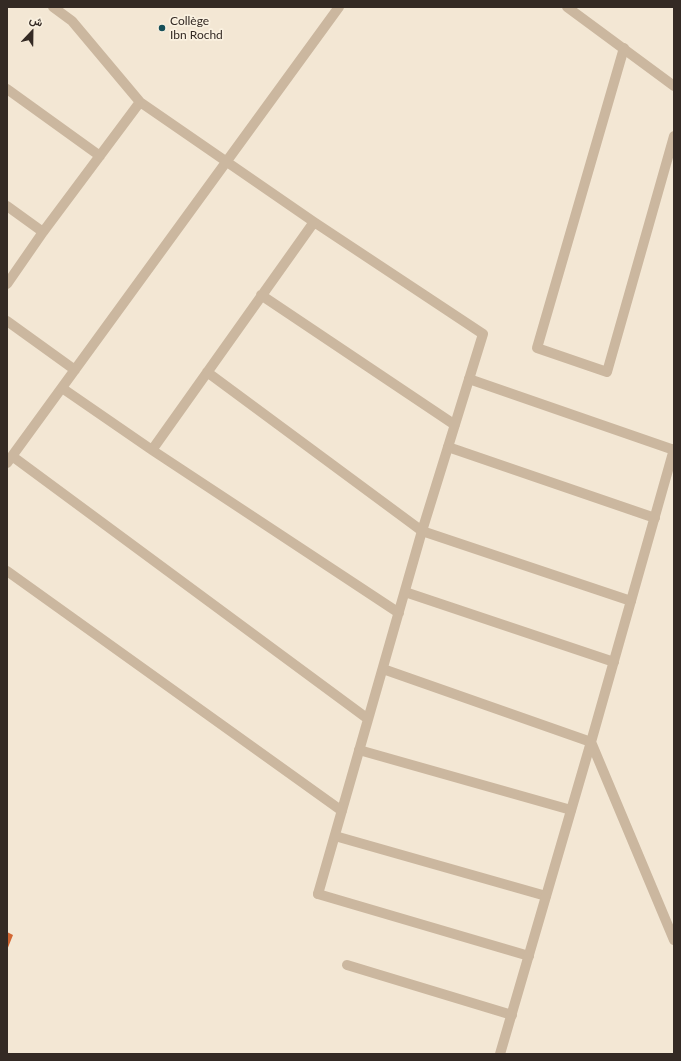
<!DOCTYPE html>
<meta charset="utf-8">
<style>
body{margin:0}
#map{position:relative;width:681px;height:1061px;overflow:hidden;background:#f3e7d4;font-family:Lato,Vazirmatn,sans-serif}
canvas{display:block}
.frame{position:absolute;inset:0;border:8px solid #342a24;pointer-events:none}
.north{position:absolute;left:12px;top:12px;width:40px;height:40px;-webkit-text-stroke:3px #faf1e0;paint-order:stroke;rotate:22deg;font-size:11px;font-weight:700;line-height:16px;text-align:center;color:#342a24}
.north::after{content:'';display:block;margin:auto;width:14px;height:18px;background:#342a24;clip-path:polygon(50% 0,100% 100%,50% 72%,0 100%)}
</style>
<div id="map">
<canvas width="681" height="1061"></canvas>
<div class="frame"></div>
<div class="north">ش</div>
</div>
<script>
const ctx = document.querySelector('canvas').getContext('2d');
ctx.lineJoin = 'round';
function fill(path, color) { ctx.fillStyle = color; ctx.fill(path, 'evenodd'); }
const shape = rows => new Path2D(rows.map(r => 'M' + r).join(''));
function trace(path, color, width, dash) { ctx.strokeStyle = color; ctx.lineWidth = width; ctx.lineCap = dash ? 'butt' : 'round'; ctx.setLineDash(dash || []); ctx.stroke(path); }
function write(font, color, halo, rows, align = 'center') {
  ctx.font = font + ' Lato,sans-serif'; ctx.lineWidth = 3.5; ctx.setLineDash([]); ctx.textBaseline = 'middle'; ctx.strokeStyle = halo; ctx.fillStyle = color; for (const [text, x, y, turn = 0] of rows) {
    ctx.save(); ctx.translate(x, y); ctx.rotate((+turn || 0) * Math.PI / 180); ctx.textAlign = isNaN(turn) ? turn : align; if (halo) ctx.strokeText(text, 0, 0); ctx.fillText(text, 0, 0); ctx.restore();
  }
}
fill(shape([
 [7,932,13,935,7,950]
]), '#d26733');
trace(shape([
 [624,48,537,348,607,372,674,136],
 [469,379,674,450],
 [448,447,655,518],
 [422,531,631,601],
 [405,592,614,662],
 [383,669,591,742],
 [359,750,571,810],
 [335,836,546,896],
 [318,894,529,956],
 [347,965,512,1015]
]), '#cbb79f', 10);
trace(shape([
 [53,7,72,21,140,102,314,222,483,334,422,531,318,894],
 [567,7,674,86],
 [7,89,100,156],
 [7,206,43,232],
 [7,284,43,232,140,102],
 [261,295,455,425],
 [7,321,75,370],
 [207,372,422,531],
 [62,388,152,450,399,613],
 [152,450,314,222],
 [12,456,368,719],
 [7,463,339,7],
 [7,571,342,811],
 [591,742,674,940],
 [500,1054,591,742,674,449]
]), '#cbb79f', 10);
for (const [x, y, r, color] of [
 [162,28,4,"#164f59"]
]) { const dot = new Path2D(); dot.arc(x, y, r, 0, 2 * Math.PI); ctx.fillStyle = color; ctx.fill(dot); trace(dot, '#faf1e0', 1.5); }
write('12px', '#342a24', '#faf1e0', [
 ["Collège",170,21],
 ["Ibn Rochd",170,35]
], 'left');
</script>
